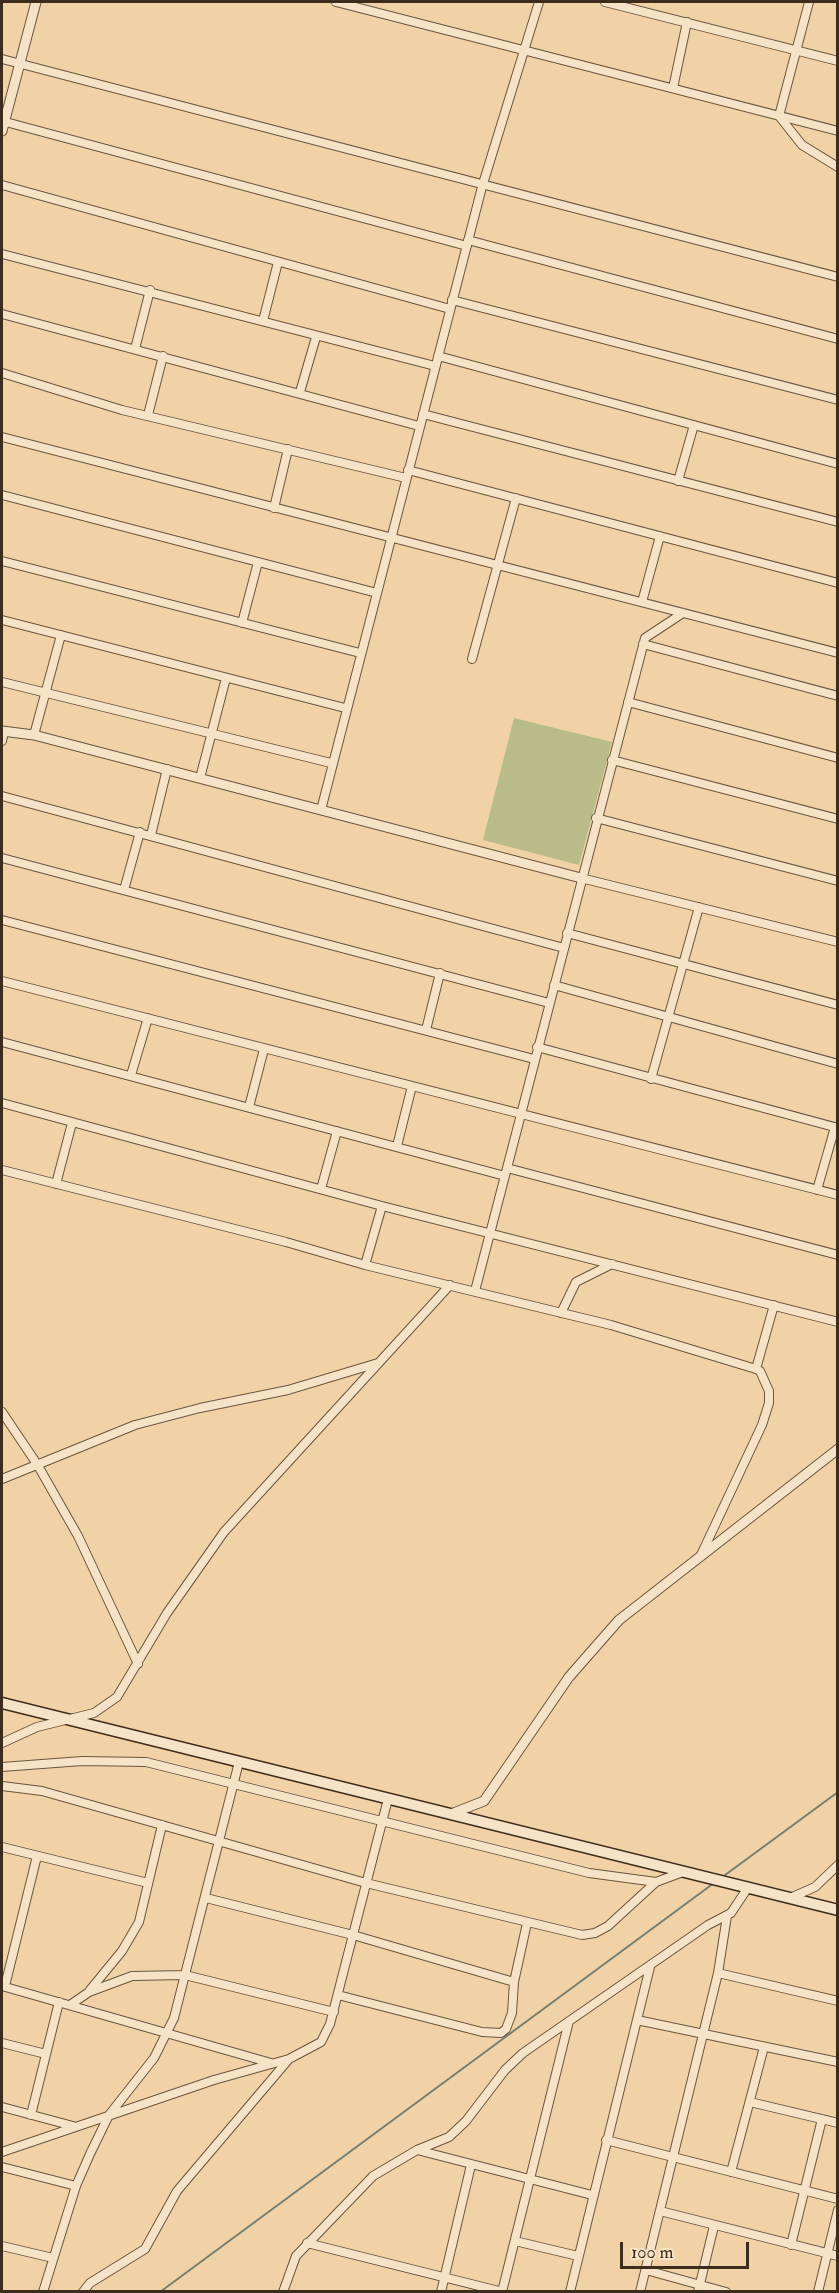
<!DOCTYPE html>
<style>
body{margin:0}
#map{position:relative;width:839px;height:2293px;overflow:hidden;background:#f1d2a7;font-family:"IM FELL Double Pica",serif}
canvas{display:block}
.frame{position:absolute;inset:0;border:3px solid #3d2b1b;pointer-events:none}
.scale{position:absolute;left:620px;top:2242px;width:129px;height:27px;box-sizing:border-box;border:3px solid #3d2b1b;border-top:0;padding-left:8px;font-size:18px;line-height:21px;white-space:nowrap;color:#3d2b1b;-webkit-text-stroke:4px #f6e2c6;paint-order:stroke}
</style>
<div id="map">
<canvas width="839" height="2293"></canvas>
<div class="frame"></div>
<div class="scale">100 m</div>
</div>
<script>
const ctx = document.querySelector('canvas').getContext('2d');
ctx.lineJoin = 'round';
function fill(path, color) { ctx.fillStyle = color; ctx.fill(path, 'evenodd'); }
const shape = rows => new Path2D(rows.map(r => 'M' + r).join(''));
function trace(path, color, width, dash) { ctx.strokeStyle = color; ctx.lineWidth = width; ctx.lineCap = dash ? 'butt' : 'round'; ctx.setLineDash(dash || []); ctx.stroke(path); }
fill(shape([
 [514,718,612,742,579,865,483,840]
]), '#b9bc88');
trace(shape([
 [721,1878,838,1792],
 [160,2292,714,1883]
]), '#757f71', 2);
const minor = shape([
 [336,2,838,131],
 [605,2,838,61],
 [809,2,779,116,802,145,838,167],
 [2,59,838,277],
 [673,88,687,22],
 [2,121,467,246],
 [2,185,450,309],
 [468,240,838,339],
 [2,254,435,366],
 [452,300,838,400],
 [2,314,419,426],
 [263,321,278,262],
 [135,349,150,290],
 [438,356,838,464],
 [2,373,122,410,406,478],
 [300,392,316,337],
 [423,414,838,522],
 [148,415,163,356],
 [2,437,838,653],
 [408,470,838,583],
 [678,481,694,425],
 [2,495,377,593],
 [274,508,288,449],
 [2,561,360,653],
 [642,602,660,536],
 [2,620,345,708],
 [242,623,258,562],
 [643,644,838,696],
 [472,659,516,498],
 [2,682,331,763],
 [628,702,838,758],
 [34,735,61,635],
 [2,741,4,732],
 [612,760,838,819],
 [200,778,226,678],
 [2,796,564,948],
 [321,810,482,187,539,2],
 [596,818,838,881],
 [151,835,167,769],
 [2,858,549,1003],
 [581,878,838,942],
 [124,890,140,832],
 [2,920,534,1059],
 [567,933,838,1005],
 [2,981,838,1195],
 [554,985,838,1064],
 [426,1030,440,973],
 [2,1042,505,1176],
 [537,1047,838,1128],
 [131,1075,148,1018],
 [651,1079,699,907],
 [2,1103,382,1206,838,1322],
 [249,1107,264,1049],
 [397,1146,412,1086],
 [507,1168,838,1255],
 [2,1170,286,1242,365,1265,611,1325,756,1369,760,1371,769,1391,769,1403,762,1425,701,1555],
 [56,1184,72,1123],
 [321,1189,337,1131],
 [817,1190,835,1127],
 [365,1265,382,1206],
 [475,1291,645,638,683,613],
 [561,1313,576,1282,612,1264],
 [756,1369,774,1305],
 [2,1412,37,1464,78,1536,138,1664],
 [2,1479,135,1425,200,1408,288,1390,378,1363],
 [2,1743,37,1727,94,1713,117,1697,167,1613,224,1532,450,1285],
 [2,1767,82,1761,146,1762,589,1873,656,1882,683,1872],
 [2,1786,42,1791,366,1883,582,1935,595,1933,608,1926,656,1882],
 [2,1847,148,1883],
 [206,1898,353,1935,514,1982],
 [790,1898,815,1887,838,1865],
 [718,1973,838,2001],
 [2,1986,271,2063],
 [5,1986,37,1856],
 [90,1990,122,1951,139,1922,162,1825],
 [338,1995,482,2032,501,2033,506,2029,512,2013,514,1982,527,1923],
 [70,2005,89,1992,132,1976,185,1975,334,2012],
 [637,2020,838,2062],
 [2,2043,46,2054],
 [750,2102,838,2123],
 [2,2107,73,2126],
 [31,2115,59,2002],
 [606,2140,838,2199],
 [417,2150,592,2195],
 [2,2152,214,2080,289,2059,321,2042,330,2024,388,1799],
 [2,2167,76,2186],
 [731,2172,764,2047],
 [660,2211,838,2256],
 [515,2241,578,2256],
 [307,2243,503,2292],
 [791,2245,822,2119],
 [2,2246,53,2258],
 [646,2270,726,2292],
 [43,2292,76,2186,90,2154,109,2115,154,2058,174,2018,239,1762],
 [83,2292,90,2283,145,2249,177,2191,289,2059],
 [283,2292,296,2256,373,2176,417,2150,449,2137,466,2121,505,2070,523,2053,708,1925,731,1913,747,1889],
 [441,2292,471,2165],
 [502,2292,569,2021],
 [570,2292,650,1967],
 [640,2292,718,1973,727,1916],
 [698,2292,714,2226],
 [818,2292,838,2210]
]);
const tertiary = shape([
 [2,131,36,2],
 [2,731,34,735,581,878],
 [451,1814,484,1801,569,1677,619,1620,838,1449]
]);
const secondary = shape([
 [2,1703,838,1910]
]);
trace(minor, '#6a553e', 10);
trace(tertiary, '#6a553e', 11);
trace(secondary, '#3d2b1b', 13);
trace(minor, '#f6e2c6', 8);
trace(tertiary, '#f6e2c6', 9);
trace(secondary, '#f6e2c6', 10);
</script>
